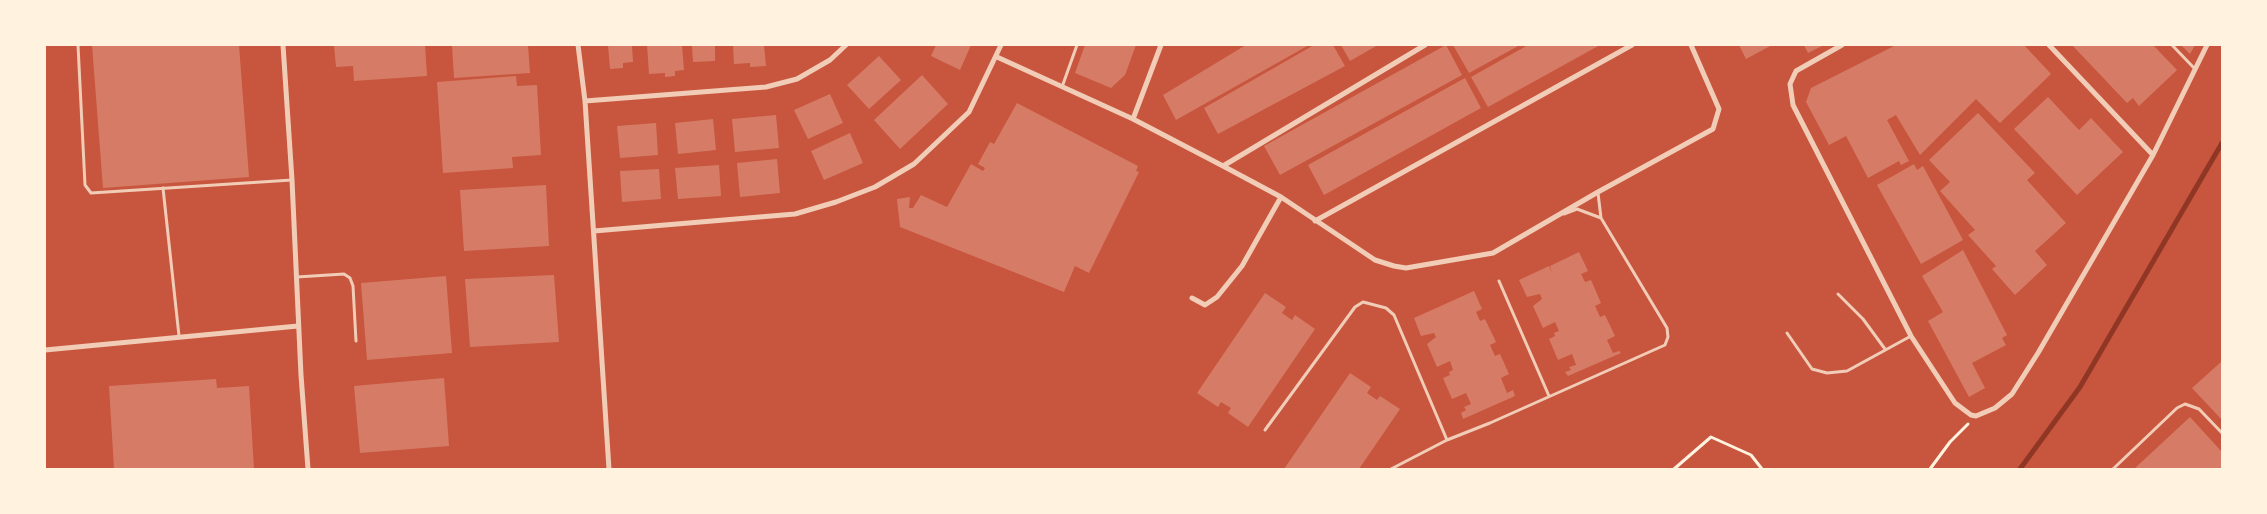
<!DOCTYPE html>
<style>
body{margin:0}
#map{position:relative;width:2267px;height:514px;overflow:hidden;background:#c8553d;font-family:Mulish,sans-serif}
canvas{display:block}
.frame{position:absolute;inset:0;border:46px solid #fff3e0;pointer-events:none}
</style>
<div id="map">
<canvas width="2267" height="514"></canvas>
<div class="frame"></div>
</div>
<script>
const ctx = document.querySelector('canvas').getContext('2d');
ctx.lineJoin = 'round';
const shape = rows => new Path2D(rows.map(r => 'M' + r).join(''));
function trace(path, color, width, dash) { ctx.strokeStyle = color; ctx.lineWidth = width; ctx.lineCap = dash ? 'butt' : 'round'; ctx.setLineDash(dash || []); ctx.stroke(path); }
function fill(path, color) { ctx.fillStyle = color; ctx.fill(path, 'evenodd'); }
trace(shape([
 [2020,469,2080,387,2222,143]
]), '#8f3625', 5);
fill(shape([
 [92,45,239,45,249,177,103,188],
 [334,45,425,45,427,76,354,81,353,66,336,67],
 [452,45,528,45,530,73,454,78],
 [608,45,632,45,633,62,623,63,623,68,610,69],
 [647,45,682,45,684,70,675,71,675,76,665,77,665,73,649,74],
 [692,45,715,45,715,61,693,62],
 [733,45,764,45,766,66,750,67,750,63,734,64],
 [936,45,971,45,960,70,931,56],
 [1085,45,1136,45,1125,75,1111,88,1075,73],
 [1246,45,1309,45,1176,120,1163,95],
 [1314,45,1333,45,1345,66,1218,134,1204,108],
 [1341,45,1378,45,1350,61],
 [1446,45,1462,75,1280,175,1264,146],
 [1453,45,1520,45,1469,73],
 [1528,45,1600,45,1488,107,1471,77],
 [1739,45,1772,45,1746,59],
 [1804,45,1824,45,1808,53],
 [1896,45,2024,45,2051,74,2000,123,1976,99,1920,155,1896,115,1887,120,1909,161,1901,165,1899,161,1868,178,1846,136,1829,145,1806,102,1811,88],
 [2072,45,2153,45,2177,70,2139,106,2133,98,2127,103],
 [2181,45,2195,45,2190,54],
 [879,56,901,80,869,109,847,85],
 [922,75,948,104,900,149,874,120],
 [516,76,517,86,537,85,541,155,512,157,513,168,443,173,437,82],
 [1465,78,1481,108,1324,195,1308,165],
 [830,94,843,123,808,139,794,110],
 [2048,97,2079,130,2091,118,2123,152,2077,195,2014,129],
 [1017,103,1138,166,1136,171,1139,172,1089,273,1075,266,1064,292,900,227,897,199,910,197,909,208,913,208,921,195,947,207,971,164,983,171,985,168,978,164,990,142,994,144],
 [1978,113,2035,173,2027,180,2066,223,2035,251,2047,265,2015,295,1992,269,1996,266,1968,235,1975,230,1940,191,1950,182,1929,160],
 [776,115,779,148,735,152,732,119],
 [713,119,716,150,678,154,675,123],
 [656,123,658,155,620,158,617,126],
 [850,133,863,163,824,180,811,151],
 [777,159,780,193,740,197,737,163],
 [1914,164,1917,170,1923,166,1963,240,1921,264,1877,185],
 [719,165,721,196,678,199,675,168],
 [659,169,661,199,622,202,620,171],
 [546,185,549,246,464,251,460,190],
 [1963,250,2007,335,2002,338,2006,345,1972,363,1985,388,1969,397,1928,321,1943,312,1922,276],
 [1579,252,1588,271,1581,274,1585,282,1591,280,1601,303,1595,306,1600,317,1605,315,1615,336,1607,340,1613,353,1619,351,1621,353,1568,376,1565,372,1571,370,1569,367,1576,365,1572,354,1558,360,1549,339,1555,336,1554,333,1559,331,1555,322,1543,328,1533,306,1542,299,1540,294,1527,297,1519,280,1549,266,1552,273,1550,266],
 [554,275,559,342,470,347,465,279],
 [446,276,452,353,367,360,361,283],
 [1474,291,1482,309,1476,312,1480,321,1485,319,1496,342,1490,345,1495,356,1500,354,1509,374,1501,378,1507,393,1513,390,1515,396,1463,419,1461,413,1466,410,1464,407,1471,404,1466,393,1452,399,1443,378,1450,375,1449,372,1453,370,1450,361,1437,367,1427,344,1436,337,1434,333,1421,336,1414,318],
 [1265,293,1286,307,1282,313,1292,320,1295,315,1315,329,1248,427,1228,413,1231,408,1221,402,1218,407,1197,393],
 [2222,361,2222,420,2192,388],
 [1350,373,1371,387,1367,393,1377,400,1380,396,1400,409,1359,469,1284,469],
 [444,378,449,446,360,453,354,386],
 [216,379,217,388,249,386,254,469,114,469,109,386],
 [2190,417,2222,452,2222,469,2134,469]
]), '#d67c66');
trace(shape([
 [1674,469,1711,437,1751,455,1762,469],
 [1930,469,1950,442,1968,424]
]), '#fff3e0', 3);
trace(shape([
 [78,45,85,185,91,193,292,180],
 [2172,45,2194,68],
 [1062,87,1077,45],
 [163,188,179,336],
 [1564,214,1577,209,1601,218],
 [297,277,344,274,350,278,353,286,356,341],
 [1499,281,1549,396],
 [1838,294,1863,319,1885,349],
 [1787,333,1812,369,1827,373,1847,371,1911,336],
 [1265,430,1355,307,1363,302,1386,308,1394,315,1447,440],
 [1391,469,1447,440,1490,423,1665,345,1668,337,1667,328,1601,218,1598,193],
 [2113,469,2177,408,2185,404,2199,409,2222,433]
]), '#f1ccb7', 3);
trace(shape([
 [283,45,292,180,301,375,308,469],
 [578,45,585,101,609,469],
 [1842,45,1796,71,1790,84,1793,105,1911,336,1955,403,1971,415,1976,416,1995,408,2012,394,2038,353,2153,155,2207,45],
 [2049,45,2153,155],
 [997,57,1133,119,1223,166,1281,197,1375,260,1394,266,1406,268,1493,253,1598,192,1713,129,1719,109,1691,45],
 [585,101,766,87,797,79,830,60,846,45],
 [1133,119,1161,45],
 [1223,166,1425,45],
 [1315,221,1632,45],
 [594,231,795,214,836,202,875,187,914,164,969,112,1001,45],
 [1192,298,1205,305,1217,297,1242,266,1281,197],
 [45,350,298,326]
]), '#f1ccb7', 5);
</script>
